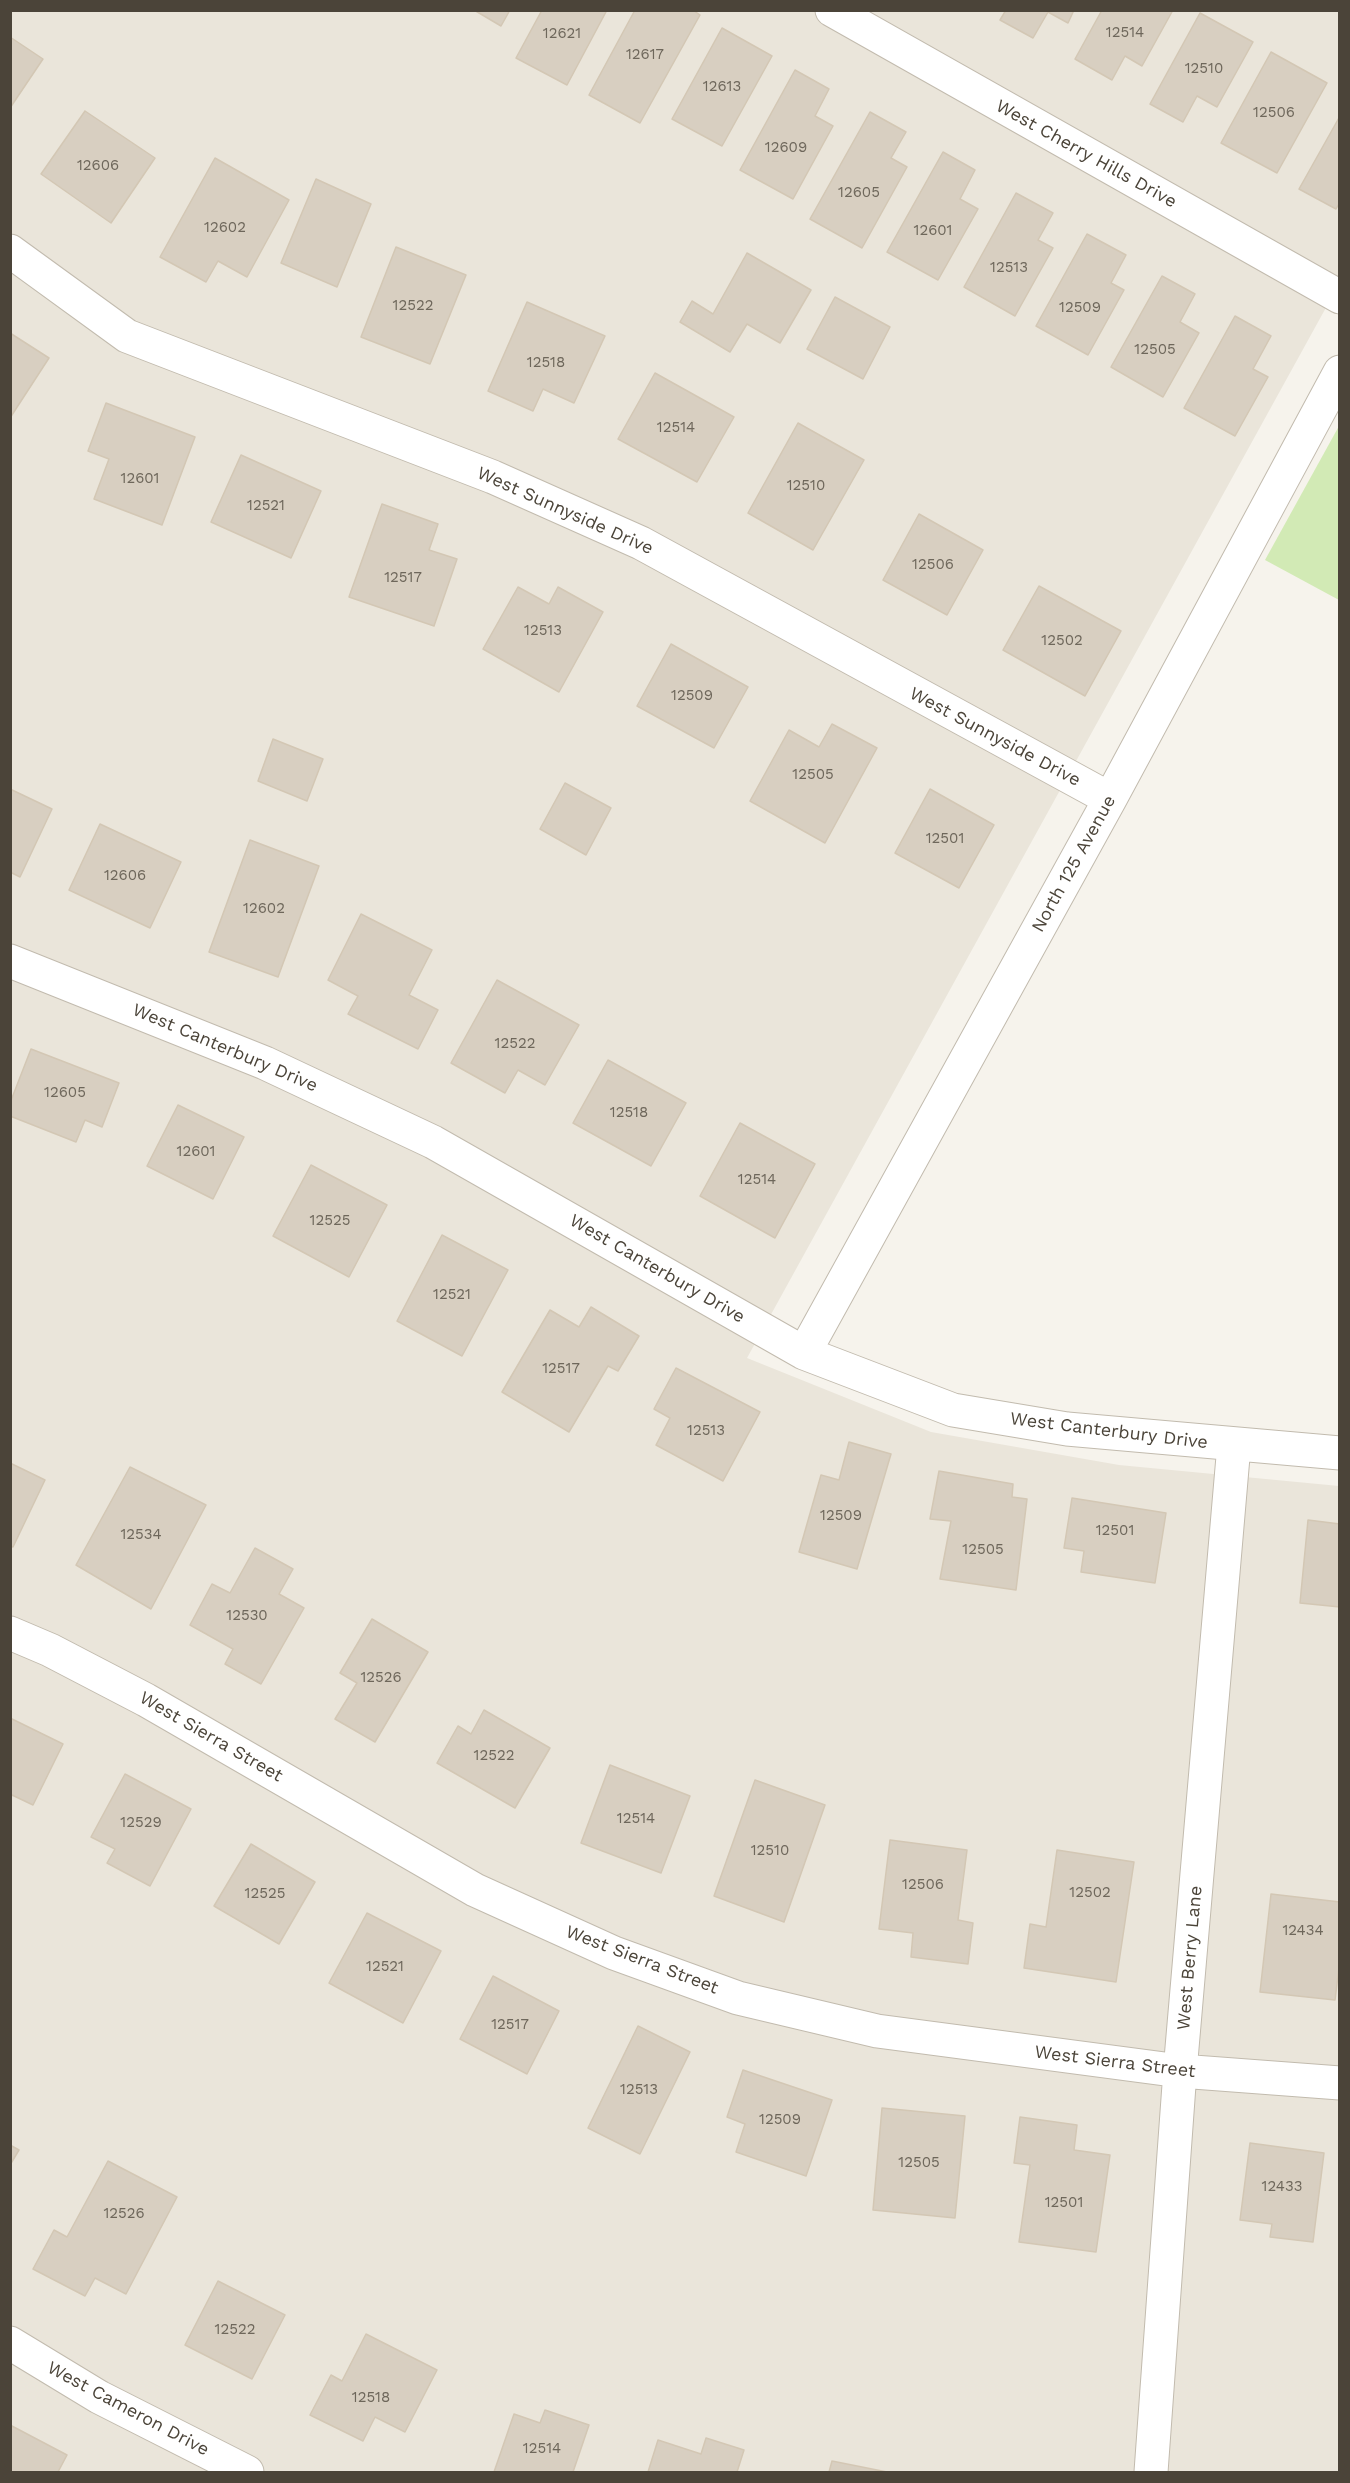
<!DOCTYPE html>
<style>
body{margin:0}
#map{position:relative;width:1350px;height:2483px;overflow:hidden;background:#f6f3ec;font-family:"Work Sans",sans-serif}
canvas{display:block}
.frame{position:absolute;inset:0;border:12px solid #4b4439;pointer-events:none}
</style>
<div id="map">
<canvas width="1350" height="2483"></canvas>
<div class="frame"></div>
</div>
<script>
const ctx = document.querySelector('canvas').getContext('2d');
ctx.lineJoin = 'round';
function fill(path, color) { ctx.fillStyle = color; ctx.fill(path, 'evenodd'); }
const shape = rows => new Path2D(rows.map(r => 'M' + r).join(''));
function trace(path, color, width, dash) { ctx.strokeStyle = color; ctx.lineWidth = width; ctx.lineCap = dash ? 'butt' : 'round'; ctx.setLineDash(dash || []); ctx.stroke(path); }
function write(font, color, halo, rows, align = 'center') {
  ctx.font = font + ' "Work Sans",sans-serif'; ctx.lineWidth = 4.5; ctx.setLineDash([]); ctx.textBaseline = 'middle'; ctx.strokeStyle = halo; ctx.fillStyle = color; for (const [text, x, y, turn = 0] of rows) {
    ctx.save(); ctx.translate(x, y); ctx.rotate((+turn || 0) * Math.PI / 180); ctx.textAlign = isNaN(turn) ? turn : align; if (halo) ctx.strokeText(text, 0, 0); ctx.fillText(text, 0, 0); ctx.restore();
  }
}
fill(shape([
 [11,11,1339,11,1339,284,747,1358,931,1432,1119,1465,1339,1486,1339,2472,11,2472]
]), '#eae5da');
fill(shape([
 [1339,426,1339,600,1265,560]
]), '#d2eab5');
const building = shape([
 [474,10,510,10,501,26,474,10],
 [542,10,607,10,567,85,516,58,542,10],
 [635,10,693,10,700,15,640,123,589,95,635,10],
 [1006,10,1074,10,1068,23,1048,12,1033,38,1000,20,1006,10],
 [1102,10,1173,10,1142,66,1125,56,1112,80,1075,59,1102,10],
 [1200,13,1253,42,1217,107,1197,96,1183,122,1150,104,1200,13],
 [722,28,772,56,722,146,672,119,722,28],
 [10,37,43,59,10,108,10,37],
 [1271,52,1327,83,1277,173,1221,143,1271,52],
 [795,70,829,89,815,116,833,126,793,199,740,170,795,70],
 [85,111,155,158,111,223,41,174,85,111],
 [870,112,906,132,891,158,907,167,862,248,810,219,870,112],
 [1340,116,1340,202,1336,209,1299,189,1340,116],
 [943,152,975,170,960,199,978,209,938,280,887,252,943,152],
 [215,158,289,200,247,277,218,261,206,282,160,257,215,158],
 [316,179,371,204,337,287,281,263,316,179],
 [1016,193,1053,213,1038,240,1053,248,1015,316,964,287,1016,193],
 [1087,234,1126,255,1111,283,1124,290,1088,355,1036,326,1087,234],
 [396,247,466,275,430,364,361,337,396,247],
 [747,253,811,290,780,343,747,324,730,352,680,322,692,301,713,314,747,253],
 [1162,276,1195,294,1180,322,1199,333,1163,397,1111,367,1162,276],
 [835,297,890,327,863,379,807,349,835,297],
 [527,302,605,336,574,403,543,389,533,411,488,391,527,302],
 [1235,316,1271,336,1253,369,1268,377,1235,436,1184,408,1235,316],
 [10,333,49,358,10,418,10,333],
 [655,373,734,417,697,482,618,439,655,373],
 [106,403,195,437,162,525,94,499,109,459,88,451,106,403],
 [798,423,864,460,813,550,748,513,798,423],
 [241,455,321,491,291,558,211,522,241,455],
 [382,504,438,524,429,550,457,559,434,626,349,597,382,504],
 [919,514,983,550,947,615,883,580,919,514],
 [1039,586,1121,631,1085,696,1003,650,1039,586],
 [518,587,549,604,558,587,603,612,559,692,483,649,518,587],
 [671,644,748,687,714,748,637,706,671,644],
 [832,724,877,748,825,843,750,801,789,730,819,747,832,724],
 [273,739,323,759,307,801,258,781,273,739],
 [565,783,611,808,586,855,540,829,565,783],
 [10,789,52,809,20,877,10,872,10,789],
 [930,789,994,825,959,888,895,853,930,789],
 [100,824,181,862,150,928,69,890,100,824],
 [250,840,319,866,278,977,209,952,250,840],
 [361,914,432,950,409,995,438,1010,418,1049,348,1014,358,996,328,980,361,914],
 [497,980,579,1025,545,1085,518,1070,505,1093,451,1063,497,980],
 [31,1049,119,1083,102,1127,85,1120,76,1142,10,1116,10,1103,31,1049],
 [608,1060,686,1103,651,1166,573,1123,608,1060],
 [178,1105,244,1137,213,1199,147,1166,178,1105],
 [740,1123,815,1164,775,1238,700,1196,740,1123],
 [311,1165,387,1205,349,1277,273,1236,311,1165],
 [442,1235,508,1270,462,1356,397,1321,442,1235],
 [591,1307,639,1336,618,1371,608,1366,569,1432,502,1392,550,1310,579,1327,591,1307],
 [676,1368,760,1412,723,1481,656,1445,670,1418,654,1409,676,1368],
 [849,1442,891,1454,857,1569,799,1552,821,1475,839,1480,849,1442],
 [10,1463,45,1480,13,1547,10,1546,10,1463],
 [130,1467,206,1505,151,1609,76,1565,130,1467],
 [939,1471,1013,1484,1012,1497,1027,1499,1016,1590,940,1579,951,1521,930,1519,939,1471],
 [1072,1498,1166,1513,1155,1583,1081,1572,1084,1551,1064,1548,1072,1498],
 [1308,1520,1340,1524,1340,1607,1300,1603,1308,1520],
 [255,1548,293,1569,279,1594,304,1608,261,1684,225,1664,233,1649,190,1625,212,1584,230,1593,255,1548],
 [372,1619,428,1652,375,1742,335,1719,357,1683,340,1673,372,1619],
 [484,1710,550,1748,515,1808,437,1763,458,1726,471,1734,484,1710],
 [10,1718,63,1744,33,1805,12,1795,10,1798,10,1718],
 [610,1765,690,1796,661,1873,581,1843,610,1765],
 [125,1774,191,1809,150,1886,107,1863,115,1849,91,1837,125,1774],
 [755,1780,825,1805,784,1922,714,1896,755,1780],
 [890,1840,967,1850,958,1920,973,1923,968,1964,911,1957,913,1933,879,1929,890,1840],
 [251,1844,315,1882,279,1944,214,1906,251,1844],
 [1057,1850,1134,1862,1116,1982,1024,1968,1030,1924,1046,1927,1057,1850],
 [1271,1894,1340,1902,1340,1960,1335,2000,1260,1992,1271,1894],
 [367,1913,441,1951,403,2023,329,1983,367,1913],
 [493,1976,559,2011,527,2074,460,2039,493,1976],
 [638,2026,690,2052,640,2154,588,2128,638,2026],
 [743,2070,832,2100,806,2176,736,2152,745,2124,727,2117,743,2070],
 [882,2108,965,2116,955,2218,873,2210,882,2108],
 [1020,2117,1077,2125,1074,2150,1110,2155,1096,2252,1019,2242,1030,2165,1014,2163,1020,2117],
 [1250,2143,1324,2153,1313,2242,1270,2237,1272,2224,1240,2220,1250,2143],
 [10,2145,19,2150,10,2165,10,2145],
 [108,2161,177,2197,126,2294,95,2278,85,2296,33,2269,54,2230,67,2237,108,2161],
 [218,2281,285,2315,252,2379,185,2345,218,2281],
 [366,2334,437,2370,405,2432,375,2417,363,2441,310,2415,331,2375,342,2381,366,2334],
 [545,2410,589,2425,573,2472,494,2472,514,2414,540,2423,545,2410],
 [10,2425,67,2455,58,2472,10,2472,10,2425],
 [706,2438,744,2450,737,2472,648,2472,658,2440,701,2454,706,2438],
 [832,2461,887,2472,829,2472,832,2461]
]);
fill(building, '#d8cfc1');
trace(building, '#d3c7b4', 1.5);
const minor = shape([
 [832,10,1340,297],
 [10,251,127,336,493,477,641,543,1110,799],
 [10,961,265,1063,433,1142,804,1353,953,1410,1067,1429,1340,1453],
 [804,1353,1110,799,1340,372],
 [10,1633,50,1650,146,1700,475,1890,614,1953,738,1998,877,2031,1180,2071,1340,2083],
 [10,2343,99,2397,247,2472],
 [1151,2472,1180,2071,1234,1445]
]);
trace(minor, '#c2bbae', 35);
trace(minor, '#fff', 33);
write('15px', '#6e675b', null, [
 ["12514",1125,33],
 ["12621",562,34],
 ["12617",645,55],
 ["12510",1204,69],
 ["12613",722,87],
 ["12506",1274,113],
 ["12609",786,148],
 ["12606",98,166],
 ["12605",859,193],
 ["12602",225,228],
 ["12601",933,231],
 ["12513",1009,268],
 ["12522",413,306],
 ["12509",1080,308],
 ["12505",1155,350],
 ["12518",546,363],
 ["12514",676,428],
 ["12601",140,479],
 ["12510",806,486],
 ["12521",266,506],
 ["12506",933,565],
 ["12517",403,578],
 ["12513",543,631],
 ["12502",1062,641],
 ["12509",692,696],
 ["12505",813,775],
 ["12501",945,839],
 ["12606",125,876],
 ["12602",264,909],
 ["12522",515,1044],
 ["12605",65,1093],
 ["12518",629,1113],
 ["12601",196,1152],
 ["12514",757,1180],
 ["12525",330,1221],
 ["12521",452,1295],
 ["12517",561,1369],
 ["12513",706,1431],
 ["12509",841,1516],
 ["12501",1115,1531],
 ["12534",141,1535],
 ["12505",983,1550],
 ["12530",247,1616],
 ["12526",381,1678],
 ["12522",494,1756],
 ["12514",636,1819],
 ["12529",141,1823],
 ["12510",770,1851],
 ["12506",923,1885],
 ["12502",1090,1893],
 ["12525",265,1894],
 ["12434",1303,1931],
 ["12521",385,1967],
 ["12517",510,2025],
 ["12513",639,2090],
 ["12509",780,2120],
 ["12505",919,2163],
 ["12433",1282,2187],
 ["12501",1064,2203],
 ["12526",124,2214],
 ["12522",235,2330],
 ["12518",371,2398],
 ["12514",542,2449]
]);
write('18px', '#4b4439', '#fff', [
 ["West Cherry Hills Drive",1086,154,29],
 ["West Sunnyside Drive",565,511,24],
 ["West Sunnyside Drive",995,737,28],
 ["North 125 Avenue",1074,864,-61],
 ["West Canterbury Drive",225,1048,23],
 ["West Canterbury Drive",657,1269,30],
 ["West Canterbury Drive",1109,1431,7],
 ["West Sierra Street",211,1737,30],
 ["West Berry Lane",1190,1958,-85],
 ["West Sierra Street",642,1960,21],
 ["West Sierra Street",1115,2062,7],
 ["West Cameron Drive",128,2409,28]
]);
</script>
